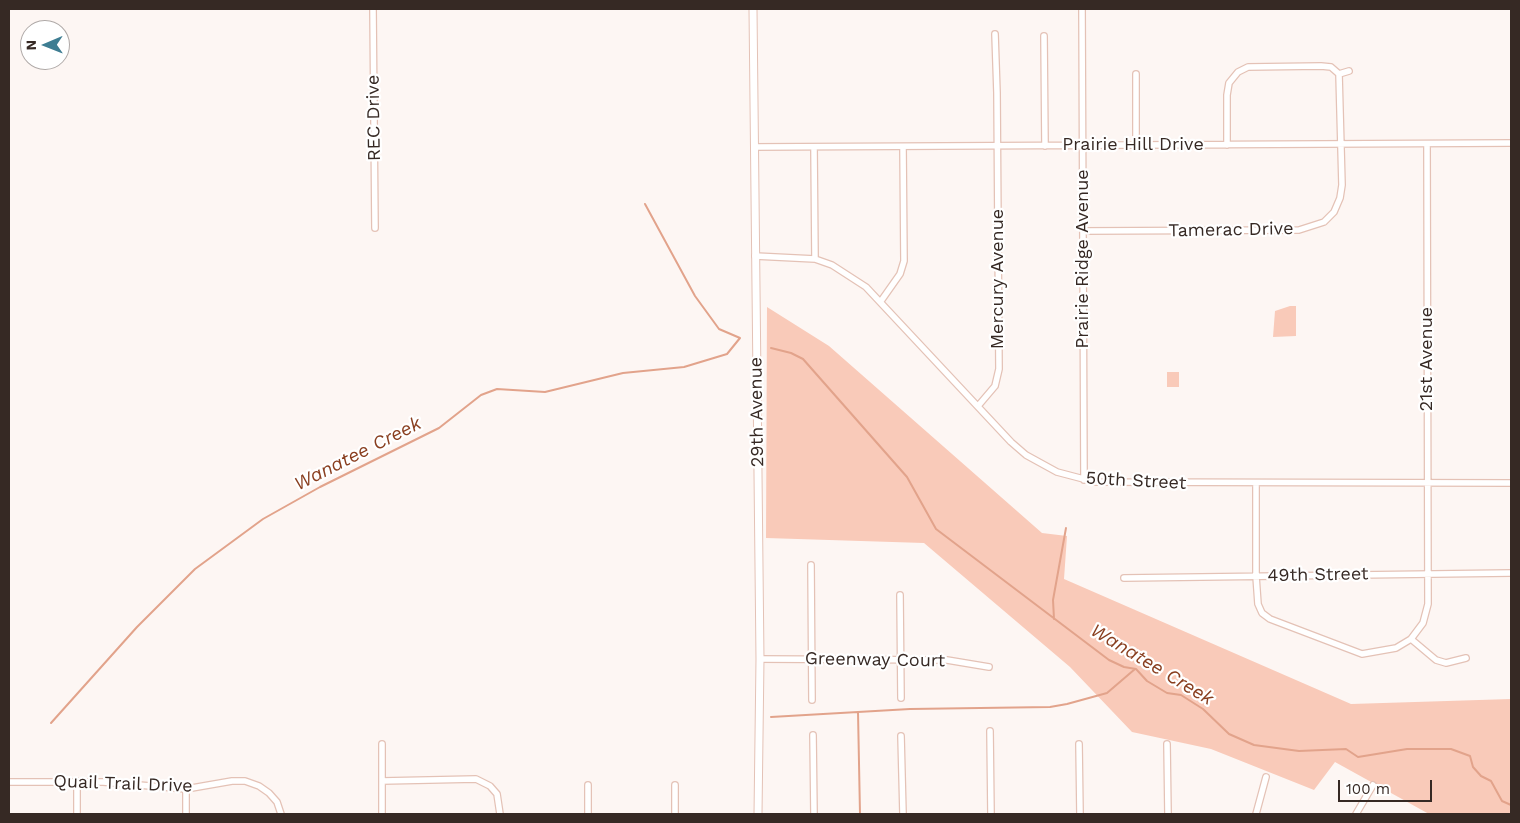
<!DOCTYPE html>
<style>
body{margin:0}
#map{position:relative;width:1520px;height:823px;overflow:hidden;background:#fdf6f3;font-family:"Work Sans",sans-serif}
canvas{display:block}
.frame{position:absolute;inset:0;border:10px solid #362924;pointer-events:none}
.north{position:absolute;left:20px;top:20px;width:50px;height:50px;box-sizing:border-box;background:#fff;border:1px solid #afa9a7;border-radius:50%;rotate:269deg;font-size:14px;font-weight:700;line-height:20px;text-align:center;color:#362924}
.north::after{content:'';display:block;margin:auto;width:18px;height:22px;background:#3e7d92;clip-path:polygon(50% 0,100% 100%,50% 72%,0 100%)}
.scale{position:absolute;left:1338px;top:780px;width:94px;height:22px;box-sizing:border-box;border:2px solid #362924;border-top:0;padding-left:6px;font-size:15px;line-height:18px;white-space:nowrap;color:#362924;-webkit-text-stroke:4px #fff;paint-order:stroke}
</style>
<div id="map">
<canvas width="1520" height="823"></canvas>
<div class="frame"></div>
<div class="north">N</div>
<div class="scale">100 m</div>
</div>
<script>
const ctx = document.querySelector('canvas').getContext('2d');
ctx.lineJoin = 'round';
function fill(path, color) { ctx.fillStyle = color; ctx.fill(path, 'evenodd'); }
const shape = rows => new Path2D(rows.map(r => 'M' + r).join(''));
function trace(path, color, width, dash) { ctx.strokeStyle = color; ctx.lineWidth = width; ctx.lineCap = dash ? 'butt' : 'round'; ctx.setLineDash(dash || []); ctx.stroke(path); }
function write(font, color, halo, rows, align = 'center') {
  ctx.font = font + ' "Work Sans",sans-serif'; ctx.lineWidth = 4.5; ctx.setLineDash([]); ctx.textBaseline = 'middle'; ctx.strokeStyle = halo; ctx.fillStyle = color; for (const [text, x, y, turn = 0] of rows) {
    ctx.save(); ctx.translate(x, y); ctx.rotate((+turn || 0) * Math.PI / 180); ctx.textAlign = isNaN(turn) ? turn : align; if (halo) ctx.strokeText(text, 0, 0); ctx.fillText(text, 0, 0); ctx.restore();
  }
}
fill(shape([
 [1290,306,1296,306,1296,336,1273,337,1275,311],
 [767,307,829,346,1042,533,1067,536,1064,579,1351,704,1511,699,1511,814,1429,814,1335,762,1314,790,1211,749,1132,732,1070,667,924,543,766,538],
 [1167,372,1179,372,1179,387,1167,387]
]), '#f9cab9');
trace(shape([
 [771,348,791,353,803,359,907,477,936,529,1109,660,1124,667,1136,669,1147,681,1167,693,1181,695,1203,709,1229,734,1254,745,1299,751,1346,749,1358,757,1407,749,1451,749,1470,756,1473,767,1481,776,1491,781,1502,801,1511,805],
 [1054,619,1053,600,1066,528],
 [858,712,860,814],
 [771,717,910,709,1050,707,1067,704,1107,693,1135,669],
 [51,723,137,627,195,569,263,519,320,487,439,428,481,395,497,389,545,392,623,373,684,367,727,354,740,338,719,329,695,296,645,204]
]), '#e2a38b', 2);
const minor = shape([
 [373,9,375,228],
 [1082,9,1084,480],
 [1044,36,1045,146],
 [1136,74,1136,145],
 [1339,74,1349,71],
 [754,147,1511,143],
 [814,147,815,259],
 [1084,231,1299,230,1324,222,1334,212,1340,198,1342,185,1339,74,1331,67,1321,66,1248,67,1238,72,1229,83,1227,95,1227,145],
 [755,256,815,259,832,265,866,287,1011,442,1026,455,1057,472,1095,482,1511,483],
 [881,301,900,274,904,261,903,147],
 [978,406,995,386,999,369,997,93,995,34],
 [1256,484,1256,576,1258,604,1262,613,1270,619,1362,654,1396,648,1411,639,1423,623,1428,604,1427,144],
 [811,565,812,700],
 [1124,578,1511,573],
 [900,595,901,698],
 [1411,639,1436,660,1446,663,1466,658],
 [760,659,947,660,989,667],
 [990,731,991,814],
 [813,735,814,814],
 [901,736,903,814],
 [382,744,382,814],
 [1079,744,1080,814],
 [1167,744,1168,814],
 [77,781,77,814],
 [382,781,476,779,490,786,497,794,500,814],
 [9,782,103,782,186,789,232,781,245,781,259,786,269,793,277,802,281,814],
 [588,785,588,814],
 [186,789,186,814],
 [675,814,675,785],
 [1256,814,1266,777],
 [1356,814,1373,785]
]);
const tertiary = shape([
 [753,9,760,659,758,814]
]);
trace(minor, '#e4c2b6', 8);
trace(tertiary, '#e4c2b6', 9);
trace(minor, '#fff', 5.5);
trace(tertiary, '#fff', 7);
write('18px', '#362924', '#fff', [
 ["REC Drive",374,118,-91],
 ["Prairie Hill Drive",1133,145],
 ["Tamerac Drive",1231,230,-1],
 ["Prairie Ridge Avenue",1083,259,-90],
 ["Mercury Avenue",998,279,-90],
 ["21st Avenue",1427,359,-90],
 ["29th Avenue",757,412,-91],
 ["50th Street",1136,481,3],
 ["49th Street",1318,575,-1],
 ["Greenway Court",875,660,1],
 ["Quail Trail Drive",123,784,2]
]);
write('italic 19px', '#893e1f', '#fff', [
 ["Wanatee Creek",358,454,-27],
 ["Wanatee Creek",1152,665,31]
]);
</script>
